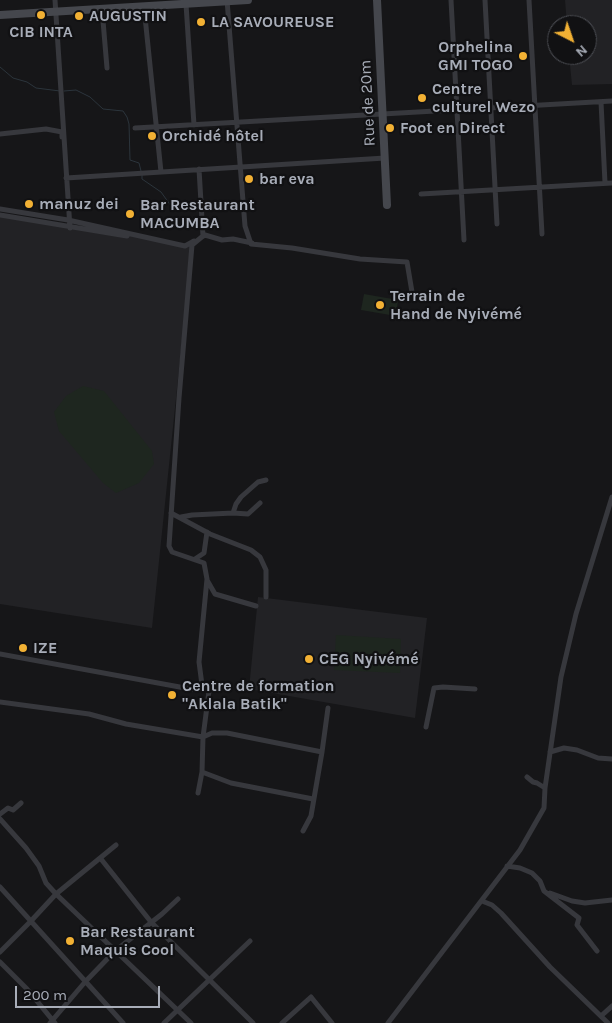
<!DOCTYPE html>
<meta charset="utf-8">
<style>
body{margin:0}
#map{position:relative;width:612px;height:1023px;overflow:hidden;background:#161618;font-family:Karla,sans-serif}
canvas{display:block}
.north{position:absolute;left:547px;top:15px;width:50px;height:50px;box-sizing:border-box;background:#111113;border:1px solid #4d4f55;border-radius:50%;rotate:139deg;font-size:14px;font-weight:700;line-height:20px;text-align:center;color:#a8adb8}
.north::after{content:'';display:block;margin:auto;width:18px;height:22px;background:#f2b134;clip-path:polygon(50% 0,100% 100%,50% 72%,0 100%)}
.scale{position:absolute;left:15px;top:986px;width:145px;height:22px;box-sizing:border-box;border:2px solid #a8adb8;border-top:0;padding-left:6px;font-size:15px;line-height:18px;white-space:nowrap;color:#a8adb8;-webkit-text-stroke:4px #111113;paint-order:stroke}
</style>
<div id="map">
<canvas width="612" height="1023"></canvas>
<div class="north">N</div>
<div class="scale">200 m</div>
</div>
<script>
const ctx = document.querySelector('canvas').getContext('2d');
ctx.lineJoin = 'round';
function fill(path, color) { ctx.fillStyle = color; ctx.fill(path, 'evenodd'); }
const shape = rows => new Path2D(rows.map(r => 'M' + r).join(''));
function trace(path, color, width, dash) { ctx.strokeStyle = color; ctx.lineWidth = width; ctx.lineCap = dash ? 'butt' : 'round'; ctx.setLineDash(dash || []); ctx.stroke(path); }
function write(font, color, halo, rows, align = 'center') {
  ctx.font = font + ' Karla,sans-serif'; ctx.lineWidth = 4.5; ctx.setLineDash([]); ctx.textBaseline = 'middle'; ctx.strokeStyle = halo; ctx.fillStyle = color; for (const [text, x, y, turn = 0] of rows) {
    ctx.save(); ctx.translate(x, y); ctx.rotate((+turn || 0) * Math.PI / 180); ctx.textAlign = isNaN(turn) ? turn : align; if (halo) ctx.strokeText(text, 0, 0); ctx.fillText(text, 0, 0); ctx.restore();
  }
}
fill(shape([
 [565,0,612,0,612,84,572,85,569,55,587,55,587,25,567,25],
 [0,213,192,245,152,628,0,604],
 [258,597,427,618,415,718,249,689]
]), '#222225');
fill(shape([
 [364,294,398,300,396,316,361,310],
 [83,386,104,391,152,451,154,464,139,483,116,493,103,483,59,431,54,412,66,396],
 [336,635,401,639,400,673,334,670]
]), '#1e261f');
trace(shape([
 [0,67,13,78,27,82,36,88,60,91],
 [64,91,76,90,90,97,103,109,123,111,127,117,129,124,130,160,139,163,141,171],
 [142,175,142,179,161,192,174,210]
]), '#2c353c', 1);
trace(shape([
 [55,0,70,228],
 [227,0,245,226,251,244,292,248,360,259,407,262,412,292],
 [451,0,464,240],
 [485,0,497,224],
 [529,0,542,234],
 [186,4,194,125],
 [144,7,161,172],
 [102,9,107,68],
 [601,102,605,183],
 [135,128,612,101],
 [0,134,46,129,62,132,62,137],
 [66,178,385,158],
 [421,194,612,183],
 [0,209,68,220,185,246,194,241],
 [0,215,127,236],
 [202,237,205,235,222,240,233,239,252,243],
 [171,513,210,534,251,550,260,557,266,570,266,597],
 [233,513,248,514,260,503],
 [181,517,192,515,233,513,236,504,241,497,258,482,266,480],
 [195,559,204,553,207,532],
 [207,580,215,594,256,606],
 [0,654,196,690,202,685,199,662,207,579,204,563,172,552,169,546,179,398,192,245,203,236,199,169],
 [0,702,89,714,126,724,203,737,212,733,227,733,322,752],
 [426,727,434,688,443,687,475,689],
 [550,752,564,748,577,750,598,758,612,759],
 [202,772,231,783,313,799],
 [527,777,533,782,537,783,545,788],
 [198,793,202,772,203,737,209,691],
 [0,814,8,808,13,810,21,803],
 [0,819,26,848,39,866,46,883,56,894,191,1023],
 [303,831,311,816,322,752,328,708],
 [101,859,151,922,253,1023],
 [507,866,520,868,532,873,540,881,544,891,579,918,577,925,597,951],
 [0,887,123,1023],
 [550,893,572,901,585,903,612,900],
 [482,901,492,905,501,913,550,967,608,1023],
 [0,952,31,921,56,894,116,845],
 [0,962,27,989,55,1023],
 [601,1016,612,1006],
 [50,1023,85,982,115,951,162,914,178,899],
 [164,1023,250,941],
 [282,1023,311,997,332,1023],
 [388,1023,520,850,544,808,545,788,561,677,576,614,612,497]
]), '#37383d', 5);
trace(shape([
 [377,0,387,205],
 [0,15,248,0]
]), '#45474d', 8);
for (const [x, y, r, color] of [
 [41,15,5,"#f2b134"],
 [79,16,5,"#f2b134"],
 [201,22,5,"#f2b134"],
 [523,56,5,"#f2b134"],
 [422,98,5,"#f2b134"],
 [390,128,5,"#f2b134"],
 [152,136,5,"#f2b134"],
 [249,179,5,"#f2b134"],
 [29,204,5,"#f2b134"],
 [130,214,5,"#f2b134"],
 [380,305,5,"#f2b134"],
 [23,648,5,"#f2b134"],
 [309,659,5,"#f2b134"],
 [172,695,5,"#f2b134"],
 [70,941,5,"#f2b134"]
]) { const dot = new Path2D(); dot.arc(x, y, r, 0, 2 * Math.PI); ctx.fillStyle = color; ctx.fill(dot); trace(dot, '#111113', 2); }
write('bold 16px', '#a8adb8', '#111113', [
 ["AUGUSTIN",89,16],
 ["LA SAVOUREUSE",211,22],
 ["CIB INTA",41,32,"center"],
 ["Orphelina",513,47,"right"],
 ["GMI TOGO",513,65,"right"],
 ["Centre",432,89],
 ["culturel Wezo",432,107],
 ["Foot en Direct",400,128],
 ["Orchidé hôtel",162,136],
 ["bar eva",259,179],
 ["manuz dei",39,204],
 ["Bar Restaurant",140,205],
 ["MACUMBA",140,223],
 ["Terrain de",390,296],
 ["Hand de Nyivémé",390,314],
 ["IZE",33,648],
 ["CEG Nyivémé",319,659],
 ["Centre de formation",182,686],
 ["\"Aklala Batik\"",182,704],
 ["Bar Restaurant",80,932],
 ["Maquis Cool",80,950]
], 'left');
write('16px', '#a8adb8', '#111113', [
 ["Rue de 20m",368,103,-93]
]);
</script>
